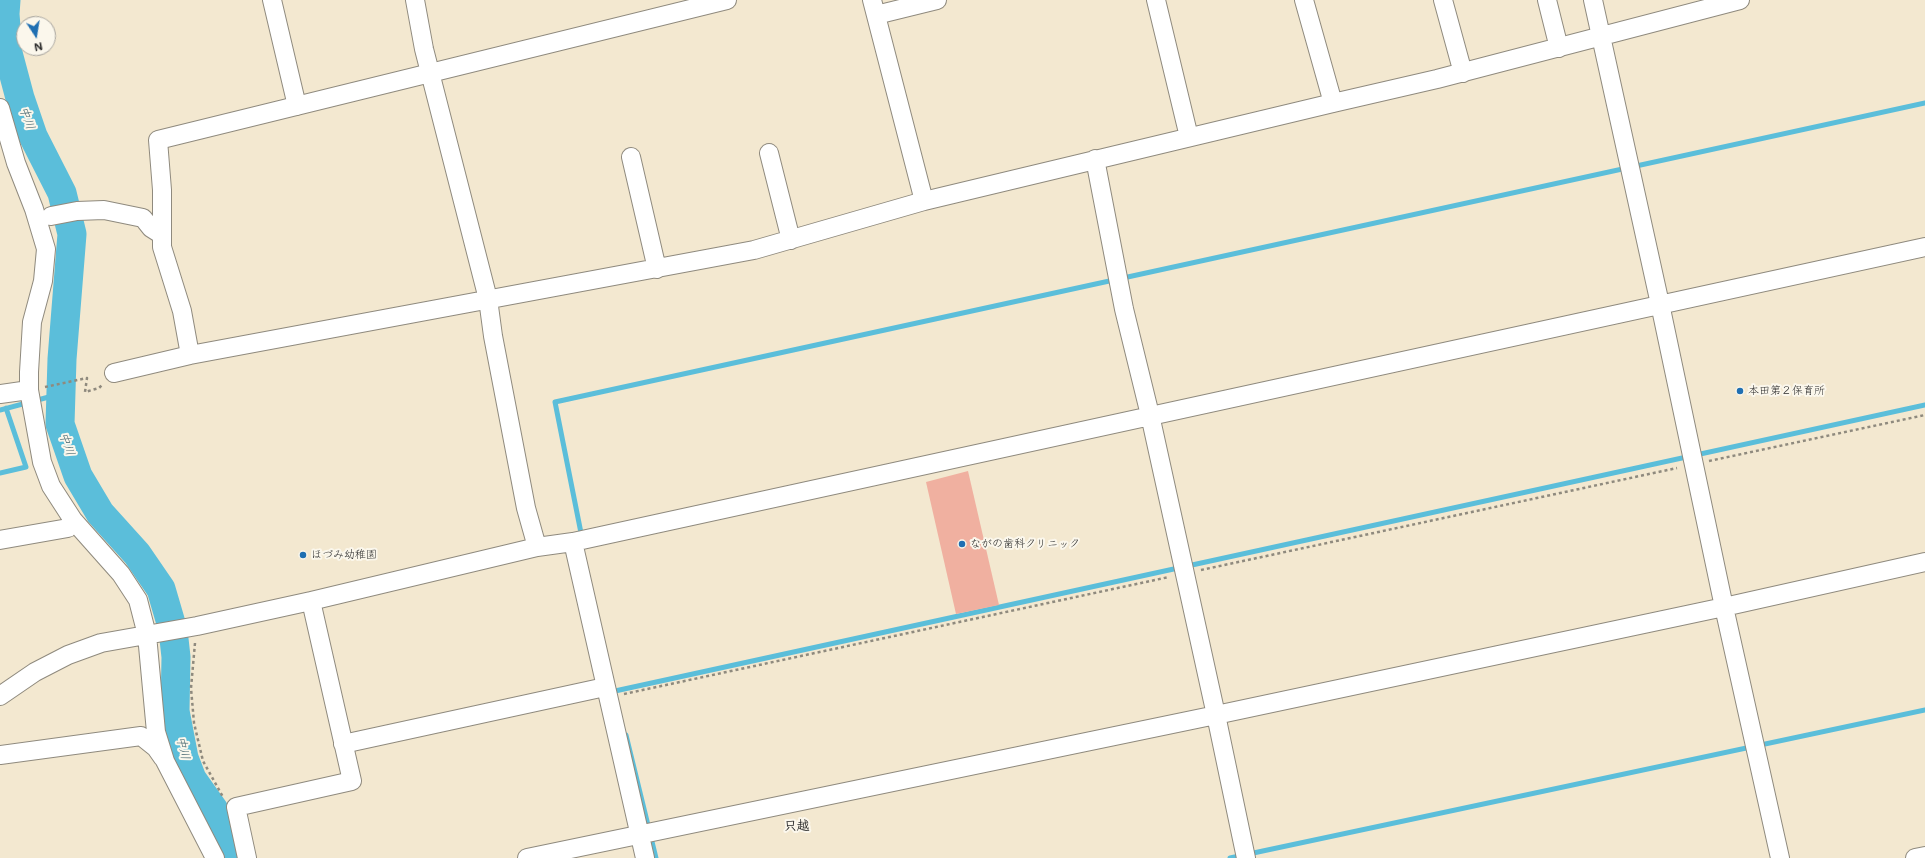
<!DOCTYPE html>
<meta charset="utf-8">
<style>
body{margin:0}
#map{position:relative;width:1925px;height:858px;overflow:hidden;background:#f3e8d0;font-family:Mali,sans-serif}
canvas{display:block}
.north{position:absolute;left:16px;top:16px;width:40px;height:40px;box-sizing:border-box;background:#fbf7ec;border:1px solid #a8a59f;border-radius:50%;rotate:168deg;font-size:11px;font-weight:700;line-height:16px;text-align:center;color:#2b2b2b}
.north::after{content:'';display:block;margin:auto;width:14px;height:18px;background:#1f6fb2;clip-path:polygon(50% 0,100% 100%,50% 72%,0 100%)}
</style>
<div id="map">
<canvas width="1925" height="858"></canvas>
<div class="north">N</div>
</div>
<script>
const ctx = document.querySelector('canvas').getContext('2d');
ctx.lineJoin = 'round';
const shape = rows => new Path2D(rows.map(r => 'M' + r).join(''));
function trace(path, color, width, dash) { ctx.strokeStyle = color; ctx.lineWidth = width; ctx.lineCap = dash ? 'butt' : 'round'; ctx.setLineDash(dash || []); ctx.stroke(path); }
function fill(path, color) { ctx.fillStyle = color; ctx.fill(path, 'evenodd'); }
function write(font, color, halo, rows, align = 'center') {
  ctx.font = font + ' Mali,"Klee One",sans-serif'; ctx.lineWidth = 4; ctx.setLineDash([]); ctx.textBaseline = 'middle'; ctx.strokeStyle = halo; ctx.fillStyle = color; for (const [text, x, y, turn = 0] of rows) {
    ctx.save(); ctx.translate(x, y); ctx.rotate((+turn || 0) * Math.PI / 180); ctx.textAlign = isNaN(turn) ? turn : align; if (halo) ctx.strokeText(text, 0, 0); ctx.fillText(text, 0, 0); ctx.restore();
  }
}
trace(shape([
 [0,410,60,394],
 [0,473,26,467,6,408],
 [582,538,555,402,1925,103],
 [615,691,1925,405],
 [626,735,656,858],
 [1230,858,1925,710]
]), '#5bbeda', 5);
trace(shape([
 [6,0,5,14,8,53,20,98,33,136,62,193,72,234,62,359,60,424,78,476,100,513,137,554,161,589,173,630,176,657,175,711,184,758,192,779,214,810,229,848,230,858]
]), '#5bbeda', 29);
fill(shape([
 [968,471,999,605,956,614,926,482]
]), '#f0b0a0');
const minor = shape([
 [272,0,297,106],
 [415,0,424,49,488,299,493,336,526,508,537,547],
 [872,0,924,201],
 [1156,0,1189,137],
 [1304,0,1333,103],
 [1443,0,1463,73],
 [1547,0,1559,48],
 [1593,0,1660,304,1724,607,1780,858],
 [876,15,937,0],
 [0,108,16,163,34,209,46,249,43,281,32,322,29,372,29,390,42,462,51,486,73,520,121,574,138,600,147,635,156,732,165,761,215,858],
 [769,153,791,240],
 [631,157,657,269],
 [1095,159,1124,309,1150,415,1216,715,1246,858],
 [51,216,77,211,104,210,143,218,151,228,162,235],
 [190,355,182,311,162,247,162,190,158,140,727,0],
 [114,373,190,355,754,250,924,201,1333,103,1437,79,1740,0],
 [0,394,29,390],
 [0,540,68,528],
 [573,542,645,858],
 [0,696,35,672,68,655,101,643,197,626,311,601,537,547,573,542,1925,247],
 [343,744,605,687],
 [0,755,141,736,156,748,163,758],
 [247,858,236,807,352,781,311,601],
 [527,858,1216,715,1724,607,1925,562],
 [1915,858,1925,856]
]);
trace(minor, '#8f8a7e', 20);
trace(shape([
 [45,387,87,378,85,392,99,388,103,384],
 [1709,461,1925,415],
 [1201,570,1677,468],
 [195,643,191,688,194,723,203,761,223,797],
 [624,694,1169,577]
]), '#8f8a7e', 2.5, [3, 3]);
trace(minor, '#fff', 18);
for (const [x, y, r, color] of [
 [1740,391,4,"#1f6fb2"],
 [962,544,4,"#1f6fb2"],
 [303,555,4,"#1f6fb2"]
]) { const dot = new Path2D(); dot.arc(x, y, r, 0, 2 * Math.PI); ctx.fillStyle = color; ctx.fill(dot); trace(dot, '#fbf7ec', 1.5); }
write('11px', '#2b2b2b', '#fbf7ec', [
 ["本田第２保育所",1748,391],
 ["ながの歯科クリニック",970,544],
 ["ほづみ幼稚園",311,555]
], 'left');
write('italic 12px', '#3c5e68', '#fbf7ec', [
 ["中川",27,118,70],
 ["中川",67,444,71],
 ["中川",183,748,77]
]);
write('bold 13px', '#2b2b2b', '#fbf7ec', [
 ["只越",797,826]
]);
</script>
